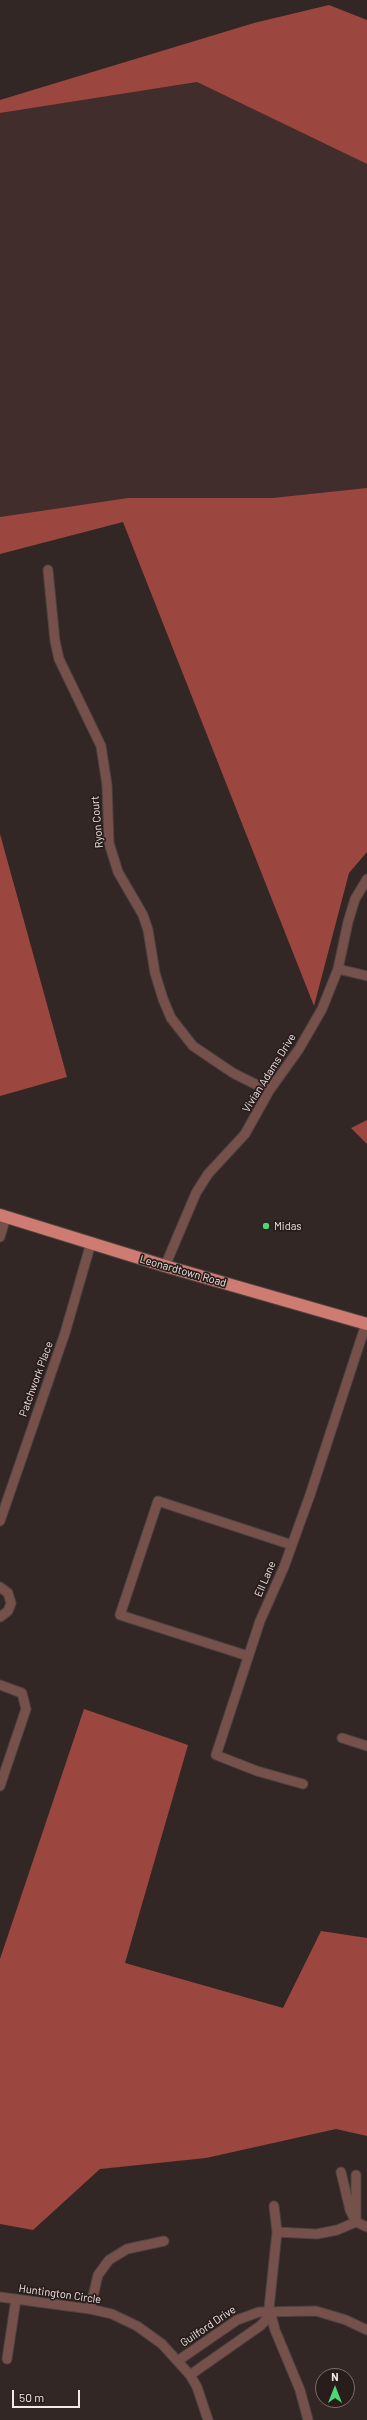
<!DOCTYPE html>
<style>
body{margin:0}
#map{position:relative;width:367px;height:2420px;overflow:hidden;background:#332725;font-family:Barlow,sans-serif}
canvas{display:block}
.north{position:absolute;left:315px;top:2368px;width:40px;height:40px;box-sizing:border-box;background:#291d1b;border:1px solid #796e6d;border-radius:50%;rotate:0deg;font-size:11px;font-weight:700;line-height:16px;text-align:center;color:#f1e8e7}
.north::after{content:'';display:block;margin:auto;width:14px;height:18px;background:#4cd676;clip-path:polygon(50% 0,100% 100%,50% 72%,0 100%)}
.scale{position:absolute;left:12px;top:2390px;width:68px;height:18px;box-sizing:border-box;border:2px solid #f1e8e7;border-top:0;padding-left:5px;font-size:12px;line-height:14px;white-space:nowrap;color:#f1e8e7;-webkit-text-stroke:3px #291d1b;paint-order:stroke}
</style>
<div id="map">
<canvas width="367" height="2420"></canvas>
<div class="north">N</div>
<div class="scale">50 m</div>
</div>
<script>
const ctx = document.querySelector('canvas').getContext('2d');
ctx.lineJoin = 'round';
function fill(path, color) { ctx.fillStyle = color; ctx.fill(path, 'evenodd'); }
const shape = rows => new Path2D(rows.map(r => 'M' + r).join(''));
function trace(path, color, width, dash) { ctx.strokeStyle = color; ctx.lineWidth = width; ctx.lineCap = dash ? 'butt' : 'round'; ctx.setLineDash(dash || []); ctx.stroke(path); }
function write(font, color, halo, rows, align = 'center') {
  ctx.font = font + ' Barlow,sans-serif'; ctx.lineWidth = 3.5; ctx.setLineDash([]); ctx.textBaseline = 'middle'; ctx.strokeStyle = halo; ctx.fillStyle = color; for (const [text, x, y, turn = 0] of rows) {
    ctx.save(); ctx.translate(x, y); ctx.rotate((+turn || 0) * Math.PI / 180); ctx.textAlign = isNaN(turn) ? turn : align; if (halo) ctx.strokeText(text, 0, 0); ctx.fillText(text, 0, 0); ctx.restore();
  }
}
fill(shape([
 [197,82,367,164,367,488,272,498,128,498,0,517,0,113]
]), '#412e2c');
fill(shape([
 [329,5,367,20,367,164,197,82,0,113,0,100,254,23],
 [367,488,367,852,349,873,314,1006,123,522,0,554,0,517,128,498,272,498],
 [0,834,67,1077,0,1096],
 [367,1120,367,1144,351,1128],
 [84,1709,188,1745,125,1963,283,2008,321,1931,367,1938,367,2136,336,2129,206,2158,100,2169,33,2230,0,2224,0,1959]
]), '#9b473f');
const minor = shape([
 [48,570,55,641,59,659,101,746,107,785,109,843,118,872,143,915,148,930,155,973,163,999,171,1018,193,1046,233,1073,269,1091],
 [338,969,367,976],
 [0,1237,6,1217],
 [165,1266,196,1193,208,1174,245,1134,269,1091,299,1049,322,1009,338,969,348,922,355,899,367,879],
 [0,1521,65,1333,91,1243],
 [0,1587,8,1593,11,1603,8,1611,0,1617],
 [248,1656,120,1615,158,1501,292,1545],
 [0,1685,22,1693,26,1709,0,1786],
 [342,1738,367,1746],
 [303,1784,257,1771,216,1755,260,1621,284,1567,310,1495,366,1324],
 [356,2175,356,2222,367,2227],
 [277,2232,317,2234,337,2230,356,2222,350,2210,341,2172],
 [0,2297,90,2309,112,2314,137,2326,162,2344,190,2375,197,2387,208,2420],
 [90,2309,98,2275,109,2260,127,2249,164,2241],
 [270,2311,275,2330,300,2390,308,2420],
 [7,2359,16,2299],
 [179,2360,237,2320,259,2312,316,2311,346,2320,367,2330],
 [190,2375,260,2326,268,2318,277,2232,274,2206]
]);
const trunk = shape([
 [0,1215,165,1266,367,1324]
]);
trace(minor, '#4e4240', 11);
trace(trunk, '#4e4240', 14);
trace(minor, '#76514c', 9);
trace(trunk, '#ce7c72', 12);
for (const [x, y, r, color] of [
 [266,1226,4,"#4cd676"]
]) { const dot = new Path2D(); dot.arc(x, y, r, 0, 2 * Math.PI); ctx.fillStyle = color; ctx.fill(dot); trace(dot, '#291d1b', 1.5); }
write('11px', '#f1e8e7', '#291d1b', [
 ["Ryon Court",97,822,-95],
 ["Vivian Adams Drive",269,1073,-58],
 ["Leonardtown Road",183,1271,16],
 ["Patchwork Place",36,1379,-70],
 ["Ell Lane",265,1579,-67],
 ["Huntington Circle",60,2294,8],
 ["Guilford Drive",208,2326,-34]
]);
write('11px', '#f1e8e7', '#291d1b', [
 ["Midas",274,1226]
], 'left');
</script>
